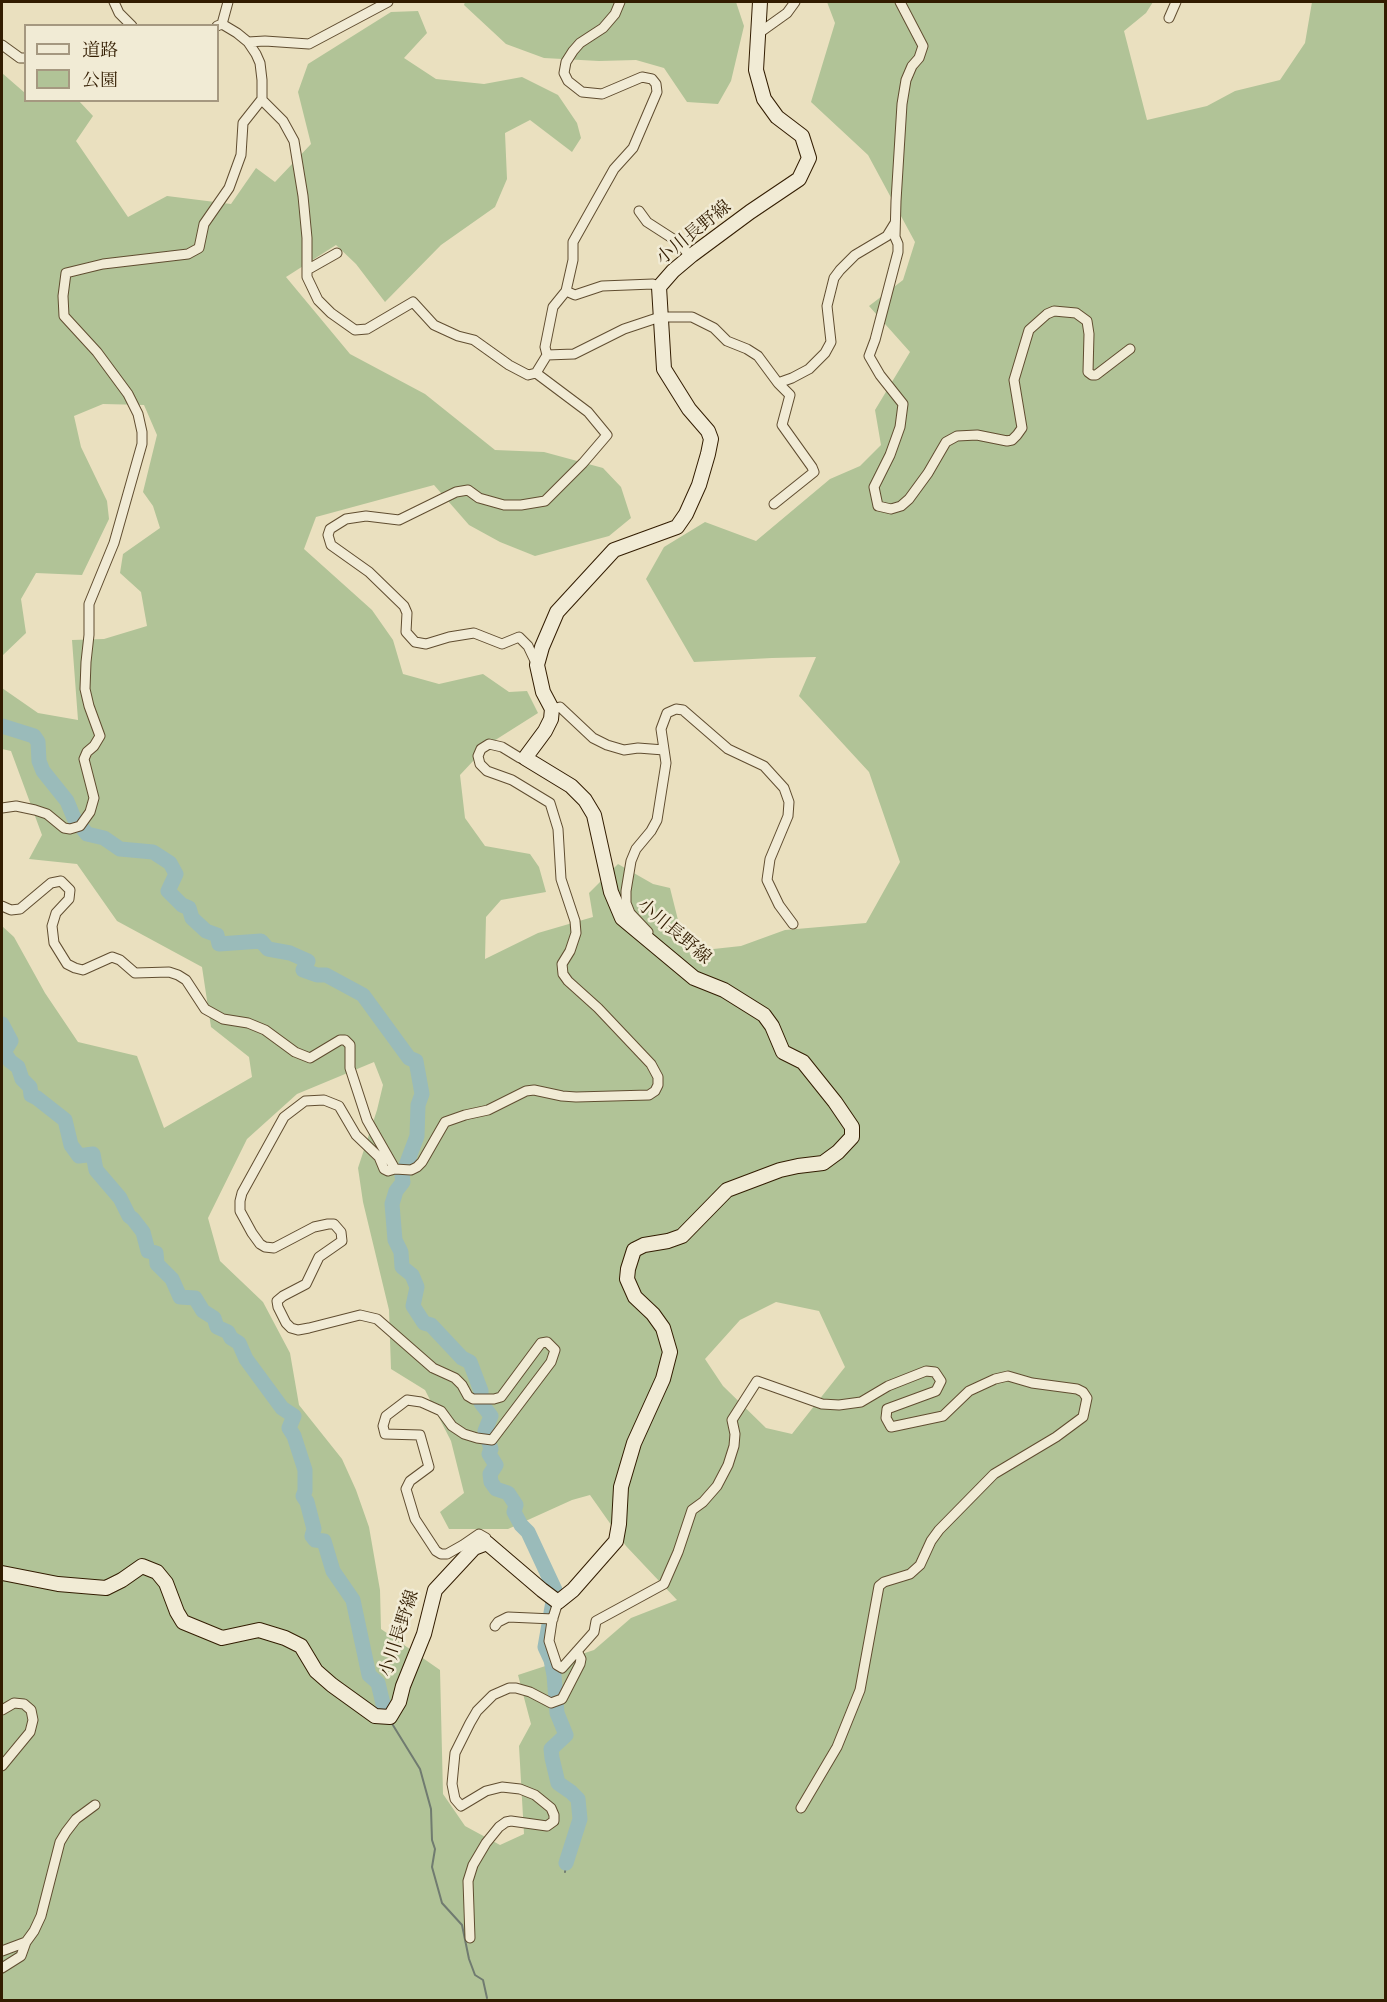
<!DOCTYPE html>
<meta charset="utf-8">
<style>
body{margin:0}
#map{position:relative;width:1387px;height:2002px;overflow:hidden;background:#eae0bf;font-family:Vollkorn,"Noto Serif JP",serif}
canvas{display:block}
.frame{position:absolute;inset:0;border:3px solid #321c00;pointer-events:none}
.legend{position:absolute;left:24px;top:24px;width:195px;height:78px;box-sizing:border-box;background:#f1ebd5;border:2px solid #a59880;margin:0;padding:8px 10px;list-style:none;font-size:18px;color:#321c00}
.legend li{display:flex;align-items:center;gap:12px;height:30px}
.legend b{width:30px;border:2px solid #a59880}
</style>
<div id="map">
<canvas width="1387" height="2002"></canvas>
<div class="frame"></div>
<ul class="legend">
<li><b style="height:8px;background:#f1ebd5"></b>道路</li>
<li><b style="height:16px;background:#b1c397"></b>公園</li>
</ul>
</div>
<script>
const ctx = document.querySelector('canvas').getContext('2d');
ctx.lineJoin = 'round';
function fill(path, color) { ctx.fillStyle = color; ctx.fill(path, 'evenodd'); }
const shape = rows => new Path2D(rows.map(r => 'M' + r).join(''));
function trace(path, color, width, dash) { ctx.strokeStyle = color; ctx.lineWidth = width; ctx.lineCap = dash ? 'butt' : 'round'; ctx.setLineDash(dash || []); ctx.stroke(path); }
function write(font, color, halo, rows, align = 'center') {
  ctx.font = font + ' Vollkorn,"Noto Serif JP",serif'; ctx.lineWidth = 5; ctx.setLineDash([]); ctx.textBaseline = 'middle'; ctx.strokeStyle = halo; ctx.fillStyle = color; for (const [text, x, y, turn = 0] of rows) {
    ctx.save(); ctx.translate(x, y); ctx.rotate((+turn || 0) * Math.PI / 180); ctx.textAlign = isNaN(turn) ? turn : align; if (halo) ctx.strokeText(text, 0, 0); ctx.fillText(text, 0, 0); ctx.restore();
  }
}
fill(shape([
 [465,2,736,2,744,26,731,81,718,104,687,102,664,68,636,60,599,61,544,58,506,44,464,5],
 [827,2,1153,2,1146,13,1124,31,1147,120,1207,106,1235,91,1280,80,1305,43,1312,2,1385,2,1385,2000,2,2000,2,926,14,937,45,993,78,1042,137,1056,164,1128,252,1077,249,1057,211,1027,202,967,117,921,77,864,29,859,42,835,11,751,2,749,2,688,38,713,78,720,72,640,104,639,147,626,141,592,120,573,123,554,160,528,153,506,143,492,157,435,144,405,103,404,74,416,81,447,107,501,109,519,82,575,36,573,21,599,26,633,2,656,2,73,25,93,26,100,79,101,93,116,76,141,128,217,167,196,231,204,256,168,275,182,311,144,298,92,308,64,391,12,418,11,427,33,404,58,436,79,484,84,522,77,558,95,577,123,581,138,572,152,530,120,505,133,507,179,495,207,441,245,385,302,356,264,336,245,286,277,350,354,425,394,495,450,544,452,603,468,621,487,631,518,609,536,535,556,500,542,469,525,434,485,316,517,304,549,372,610,393,640,403,674,439,684,483,674,509,692,527,691,538,713,489,744,460,775,465,818,485,846,530,854,539,867,546,892,501,900,486,917,485,959,538,933,593,917,589,893,618,864,653,884,670,888,686,952,741,946,785,930,866,923,900,862,869,772,799,696,816,657,772,658,694,662,646,579,664,547,705,522,756,541,830,479,860,466,881,445,875,410,910,352,869,306,903,280,915,242,868,155,811,102,835,23],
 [374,1062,383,1085,377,1110,358,1168,363,1202,389,1310,391,1369,425,1390,451,1441,464,1493,440,1512,449,1529,508,1529,572,1500,590,1495,626,1546,677,1600,631,1618,594,1650,518,1675,531,1724,519,1746,524,1834,500,1845,465,1826,443,1794,440,1670,381,1629,380,1590,369,1527,356,1490,342,1459,299,1405,290,1353,263,1302,220,1261,208,1218,247,1139,297,1094],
 [776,1302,819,1311,845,1367,792,1434,766,1428,723,1386,705,1359,740,1320]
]), '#b1c397');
trace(shape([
 [391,1722,420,1769,431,1809,432,1840,435,1849,432,1867,442,1903,462,1925,469,1959,475,1975,483,1980,487,1998],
 [565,1872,566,1863]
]), '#707b70', 2);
trace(shape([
 [2,726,34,736,38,742,39,761,43,771,67,801,74,818,87,834,104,838,120,849,153,852,170,863,176,874,168,891,182,905,189,908,192,918,206,931,217,935,219,944,261,941,268,949,290,953,308,961,303,970,317,975,326,975,363,995,409,1058,416,1061,422,1094,418,1105,417,1136,402,1176,403,1182,396,1191,392,1204,395,1240,401,1252,402,1267,412,1275,417,1287,413,1306,424,1323,431,1325,462,1358,470,1362,481,1391,481,1403,491,1416,485,1431,491,1449,489,1454,496,1465,490,1474,491,1482,496,1489,508,1493,516,1505,514,1512,521,1525,528,1532,555,1590,545,1647,551,1660,554,1675,557,1713,566,1735,551,1749,552,1758,558,1783,571,1792,578,1799,580,1819,566,1863],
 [2,1024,11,1041,4,1052,10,1061,18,1067,22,1079,30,1087,31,1095,37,1098,65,1120,71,1145,79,1156,93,1154,96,1170,120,1198,129,1216,133,1219,143,1232,148,1251,156,1253,157,1264,172,1279,180,1297,195,1298,203,1311,214,1318,217,1327,228,1332,231,1338,239,1343,246,1359,282,1408,294,1416,289,1428,294,1436,305,1470,305,1491,303,1496,307,1502,314,1529,312,1536,315,1540,324,1541,333,1571,353,1600,369,1675,378,1683,384,1708]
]), '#9abbba', 15);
const street = shape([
 [114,2,119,13,132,26],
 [900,2,923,46,919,58,912,66,906,80,902,104,896,201,895,237,898,244,898,252,875,340,869,356,880,375,903,404,900,427,890,455,874,487,878,506,891,509,901,506,909,499,928,473,946,442,957,436,977,435,1007,441,1012,440,1017,435,1022,428,1014,380,1029,330,1047,314,1054,311,1076,313,1087,321,1089,334,1088,372,1092,375,1096,375,1130,349],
 [1169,18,1176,2],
 [222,24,228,2],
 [217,26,222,24,237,33,248,42,256,54,260,63,262,80,262,100,283,121,294,141,303,196,307,238,307,277,318,300,331,313,355,330,367,329,413,302,434,325,458,336,474,340,509,365,528,375,536,373,547,355,574,354,624,329,660,317,692,317,714,328,727,341,747,349,758,356,778,383,792,378,809,369,825,353,831,342,827,306,834,278,840,270,855,255,887,236,895,223],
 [759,33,787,13,795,2],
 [248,42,265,41,309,44,388,2],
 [2,45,20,58,26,58],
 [639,211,647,222,678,242,691,257],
 [307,270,337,253],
 [566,291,575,295,602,286,653,284,659,287],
 [547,355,545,347,553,307,566,291,573,260,573,242,614,169,633,148,657,92,656,84,652,79,642,77,602,94,582,92,568,81,564,73,566,62,573,51,580,43,603,28,615,14,620,2],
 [536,373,588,412,607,435,583,463,545,501,521,505,504,505,479,498,468,490,456,492,399,520,366,516,346,519,330,529,328,535,331,545,369,572,404,606,407,613,406,632,415,642,426,644,449,637,474,633,502,644,519,637,528,646,537,665],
 [774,504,814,472,812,467,782,425,790,395,778,383],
 [552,709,560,707,593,738,607,745,624,750,638,748,664,750],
 [2,808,16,806,35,810,47,814,64,828,70,829,80,826,90,812,94,798,84,759,87,752,94,746,100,736,89,706,85,689,86,662,89,635,89,604,114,543,142,444,142,432,138,414,128,394,97,352,64,316,63,296,66,273,103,264,188,254,199,248,204,224,229,188,241,155,243,123,262,99],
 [2,906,11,910,20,909,51,883,61,881,70,890,69,899,56,913,52,926,54,943,67,964,75,968,83,970,112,957,120,960,135,973,169,972,178,975,186,980,205,1009,223,1019,248,1023,265,1030,295,1052,310,1058,340,1040,345,1040,350,1045,350,1068,367,1120,395,1169],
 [647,936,648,932,630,913,626,903,626,891,631,861,636,849,651,831,657,820,666,763,661,729,667,713,676,709,683,710,728,749,764,766,784,788,789,802,788,816,770,859,767,880,779,905,793,924],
 [487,1543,486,1538,479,1534,463,1545,447,1554,441,1554,436,1551,415,1519,406,1489,410,1481,429,1467,420,1435,385,1434,383,1426,386,1416,407,1400,421,1402,441,1411,452,1426,464,1434,477,1438,492,1440,551,1362,555,1350,547,1342,541,1343,501,1397,494,1399,473,1399,468,1396,462,1385,455,1378,433,1368,377,1319,360,1315,309,1328,298,1330,291,1328,286,1323,278,1307,277,1301,283,1296,306,1284,319,1257,342,1241,341,1232,334,1224,328,1224,314,1227,274,1248,265,1247,260,1244,252,1233,240,1211,240,1201,242,1193,284,1117,305,1101,324,1100,339,1106,356,1135,379,1157,384,1169,388,1171,395,1169,411,1170,417,1167,422,1162,445,1122,465,1115,488,1110,526,1091,534,1090,562,1096,576,1097,649,1095,655,1091,658,1085,658,1077,651,1064,598,1008,568,981,563,974,562,964,570,951,576,933,575,921,561,879,558,829,550,803,512,780,487,771,480,764,478,756,481,749,489,744,502,747,520,758,525,758],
 [558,1602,552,1621,549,1641,557,1665,562,1668,594,1632,596,1621,664,1584,678,1552,692,1510,703,1502,717,1486,728,1465,734,1446,735,1434,732,1420,757,1381,822,1404,839,1405,861,1402,888,1386,926,1371,935,1372,941,1381,936,1391,887,1409,886,1418,891,1427,943,1416,969,1391,995,1379,1008,1376,1032,1383,1077,1389,1083,1392,1087,1398,1083,1417,1056,1437,994,1474,939,1530,931,1541,920,1565,910,1574,884,1582,879,1586,860,1690,837,1747,801,1808],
 [495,1626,498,1622,508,1617,553,1619],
 [2,1710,14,1703,24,1704,31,1710,33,1720,30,1732,2,1766],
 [470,1938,468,1881,473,1865,486,1843,499,1827,506,1822,511,1821,547,1826,554,1821,554,1815,551,1808,535,1795,520,1789,502,1787,486,1791,461,1806,455,1799,452,1784,455,1753,470,1723,477,1711,493,1695,509,1688,516,1688,530,1692,551,1703,562,1699,580,1664,581,1659,577,1651],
 [2,1951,26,1942],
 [2,1968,21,1956,26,1942,34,1931,41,1916,60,1842,66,1832,76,1819,95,1805]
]);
const secondary = shape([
 [2,1573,58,1584,106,1588,122,1580,142,1566,157,1572,166,1583,177,1612,183,1622,222,1638,259,1630,285,1638,301,1646,316,1671,332,1685,375,1716,390,1717,399,1702,403,1686,424,1634,435,1590,474,1548,487,1543,542,1590,558,1602,573,1590,616,1541,619,1524,621,1487,634,1443,663,1379,670,1352,663,1328,653,1314,635,1297,627,1279,628,1269,634,1250,644,1245,668,1241,682,1236,727,1190,780,1170,798,1166,823,1163,838,1152,852,1137,852,1127,835,1102,803,1062,783,1052,772,1026,764,1015,724,990,694,978,622,918,611,892,594,815,585,800,571,786,525,758,545,731,551,719,552,709,543,692,537,665,542,647,557,612,614,550,677,527,686,514,699,485,708,454,711,439,708,431,689,409,664,369,659,287,673,271,692,255,750,212,799,179,809,158,802,136,777,117,764,99,756,70,760,2]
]);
trace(street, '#604d30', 11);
trace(secondary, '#321c00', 16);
trace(street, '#f1ebd5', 9);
trace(secondary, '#f1ebd5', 14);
write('18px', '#321c00', '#f1ebd5', [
 ["小川長野線",695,234,-39],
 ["小川長野線",673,933,40],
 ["小川長野線",401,1634,-72]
]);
</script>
